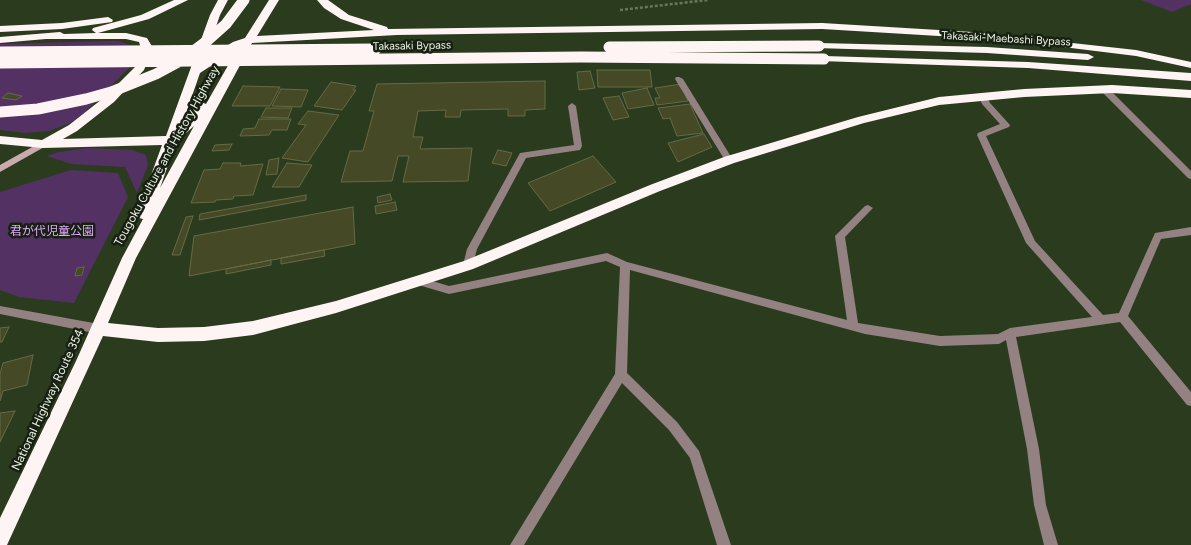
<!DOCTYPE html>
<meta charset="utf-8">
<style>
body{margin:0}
canvas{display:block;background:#2a3b1e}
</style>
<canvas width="1191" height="545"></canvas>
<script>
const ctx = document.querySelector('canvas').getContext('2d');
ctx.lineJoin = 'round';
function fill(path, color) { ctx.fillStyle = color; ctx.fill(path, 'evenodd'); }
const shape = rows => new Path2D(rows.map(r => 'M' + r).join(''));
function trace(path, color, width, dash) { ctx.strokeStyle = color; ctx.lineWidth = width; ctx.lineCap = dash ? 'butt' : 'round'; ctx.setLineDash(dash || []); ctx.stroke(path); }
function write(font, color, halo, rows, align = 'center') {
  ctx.font = font + ' Figtree,"Noto Sans JP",sans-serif'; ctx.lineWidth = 5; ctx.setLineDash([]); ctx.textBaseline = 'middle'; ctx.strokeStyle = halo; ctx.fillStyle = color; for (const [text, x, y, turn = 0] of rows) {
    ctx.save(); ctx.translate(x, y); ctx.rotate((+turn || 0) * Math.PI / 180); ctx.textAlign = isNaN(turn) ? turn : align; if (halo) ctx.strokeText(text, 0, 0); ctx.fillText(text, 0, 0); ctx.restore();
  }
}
fill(shape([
 [1141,0,1191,0,1191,4,1172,12],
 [110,41,119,41,132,46,131,66,84,113,70,123,49,131,25,133,0,130,0,44],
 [86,148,132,150,146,155,148,165,137,193,125,167,71,164,47,156,59,152],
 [71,170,118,173,128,197,74,303,19,297,0,290,0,192]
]), '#533163');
const building = shape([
 [597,70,650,70,652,87,598,87,597,70],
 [590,71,595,88,579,90,577,72,590,71],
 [545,81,545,109,525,110,525,116,508,116,508,109,461,110,460,117,445,117,446,110,418,111,413,137,423,137,420,149,472,148,468,181,403,182,409,156,398,156,392,181,341,182,350,151,363,151,374,111,369,111,377,84,545,81],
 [331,82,356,86,353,90,356,90,342,110,314,106,331,82],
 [681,84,688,101,657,105,655,98,660,98,655,88,681,84],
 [243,86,280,87,270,106,232,106,243,86],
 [647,88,654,105,628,109,622,93,647,88],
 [281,89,308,90,301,107,272,106,281,89],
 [8,93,22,96,16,100,2,98,8,93],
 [619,96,629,117,613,120,603,98,619,96],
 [690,104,703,133,677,136,670,118,663,119,658,108,690,104],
 [266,108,292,108,288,118,261,117,266,108],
 [308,111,339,115,308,162,282,158,306,125,298,124,308,111],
 [259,119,291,119,287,130,272,130,269,135,240,136,243,129,255,128,259,119],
 [704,134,712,147,678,162,668,143,704,134],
 [232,144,229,150,212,151,215,145,232,144],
 [498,150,512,153,506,166,492,163,498,150],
 [593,156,616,182,550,211,528,183,593,156],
 [279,158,277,174,266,175,269,160,279,158],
 [223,163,241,163,240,166,263,164,253,195,234,196,233,199,216,200,215,202,191,203,204,170,220,169,223,163],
 [287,163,312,165,299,187,272,187,287,163],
 [390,194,392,200,378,203,377,197,390,194],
 [306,195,306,200,199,220,200,214,306,195],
 [395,202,397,210,376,214,375,206,395,202],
 [353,207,355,244,189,276,194,236,353,207],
 [193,216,180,255,172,255,186,217,193,216],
 [324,250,325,256,281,264,281,258,324,250],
 [271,260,271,265,226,274,226,269,271,260],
 [84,267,82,275,75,276,77,268,84,267],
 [9,327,2,342,0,342,0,328,9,327],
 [33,355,27,385,3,391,0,401,0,374,3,363,33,355],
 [15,411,0,442,0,413,15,411]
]);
fill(building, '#454926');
trace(building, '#656a46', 1);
trace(shape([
 [620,10,708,0]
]), '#67765c', 2.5, [3, 2]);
fill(shape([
 [676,77,679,77,683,79,733,160,732,162,726,162,675,79,676,77],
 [1105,87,1108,88,1191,171,1191,179,1188,178,1102,92,1102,88,1105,87],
 [983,94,986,95,990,103,1010,125,1009,127,986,136,1035,241,1103,315,1119,313,1155,233,1191,227,1191,235,1161,239,1128,316,1191,392,1191,406,1187,405,1120,322,1016,337,1039,449,1046,505,1058,545,1044,545,1034,505,1027,449,1006,340,999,344,940,346,865,334,630,270,627,373,677,422,699,451,731,545,717,545,690,458,669,430,622,383,524,545,510,545,615,374,620,267,606,261,449,294,415,284,414,281,415,278,419,277,449,286,607,253,627,262,847,320,835,236,865,206,868,205,873,208,871,210,845,237,858,323,940,336,998,334,1010,328,1092,317,1026,243,977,135,978,133,1000,124,982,104,979,97,983,94],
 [572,103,576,106,582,146,580,150,526,158,477,249,472,268,464,268,463,265,467,249,520,153,574,145,568,106,572,103],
 [0,306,99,324,103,326,104,329,103,332,99,334,0,314,0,306]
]), '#948182');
fill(shape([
 [43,141,46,142,46,146,0,172,0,165,43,141]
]), '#caabad');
fill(shape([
 [174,0,188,0,149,19,98,33,126,33,147,38,153,48,144,70,114,102,77,131,63,139,166,136,210,15,218,0,228,0,220,15,205,59,233,42,245,38,269,0,279,0,257,36,374,30,341,19,324,8,317,0,328,0,349,15,387,27,388,29,822,23,972,32,1136,50,1191,62,1191,68,1136,56,1063,47,972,38,822,29,397,35,252,43,136,258,108,323,158,328,204,327,253,321,336,301,464,261,650,185,724,157,858,117,939,97,1024,89,1112,85,1191,90,1191,98,1112,93,1024,97,939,105,864,123,734,163,660,191,473,269,336,313,253,335,204,341,158,342,103,336,7,545,0,545,0,518,76,361,122,258,143,219,139,218,137,214,162,145,43,148,0,144,0,136,42,140,69,125,106,96,135,67,141,48,139,42,126,39,46,39,0,43,0,37,60,32,64,34,96,33,92,30,93,28,141,15,174,0],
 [238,48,206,104,201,102,197,103,183,122,200,73,238,48],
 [194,126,160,188,176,142,194,126],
 [108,17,113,20,112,22,62,29,0,32,0,26,62,23,108,17],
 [819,43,987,47,1088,54,1094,57,1088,60,987,53,815,48,813,46,815,44,819,43],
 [824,56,1028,62,1191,73,1191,81,1028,68,820,61,818,59,820,57,824,56]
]), '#fef4f4');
trace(shape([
 [609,47,819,46],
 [0,52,376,49],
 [0,63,581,57,824,59],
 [0,112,38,109,86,99,111,92,156,74,182,60,207,41,226,24,244,0]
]), '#fef4f4', 11);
write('11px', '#e8f3e1', '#182013', [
 ["Takasaki-Maebashi Bypass",1006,39,3],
 ["Takasaki Bypass",412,46,-1]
]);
write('12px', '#e8f3e1', '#182013', [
 ["Tougoku Culture and History Highway",167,156,-61],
 ["National Highway Route 354",48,400,-65]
]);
write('12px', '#e0a8fc', '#182013', [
 ["君が代児童公園",52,231]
]);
</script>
